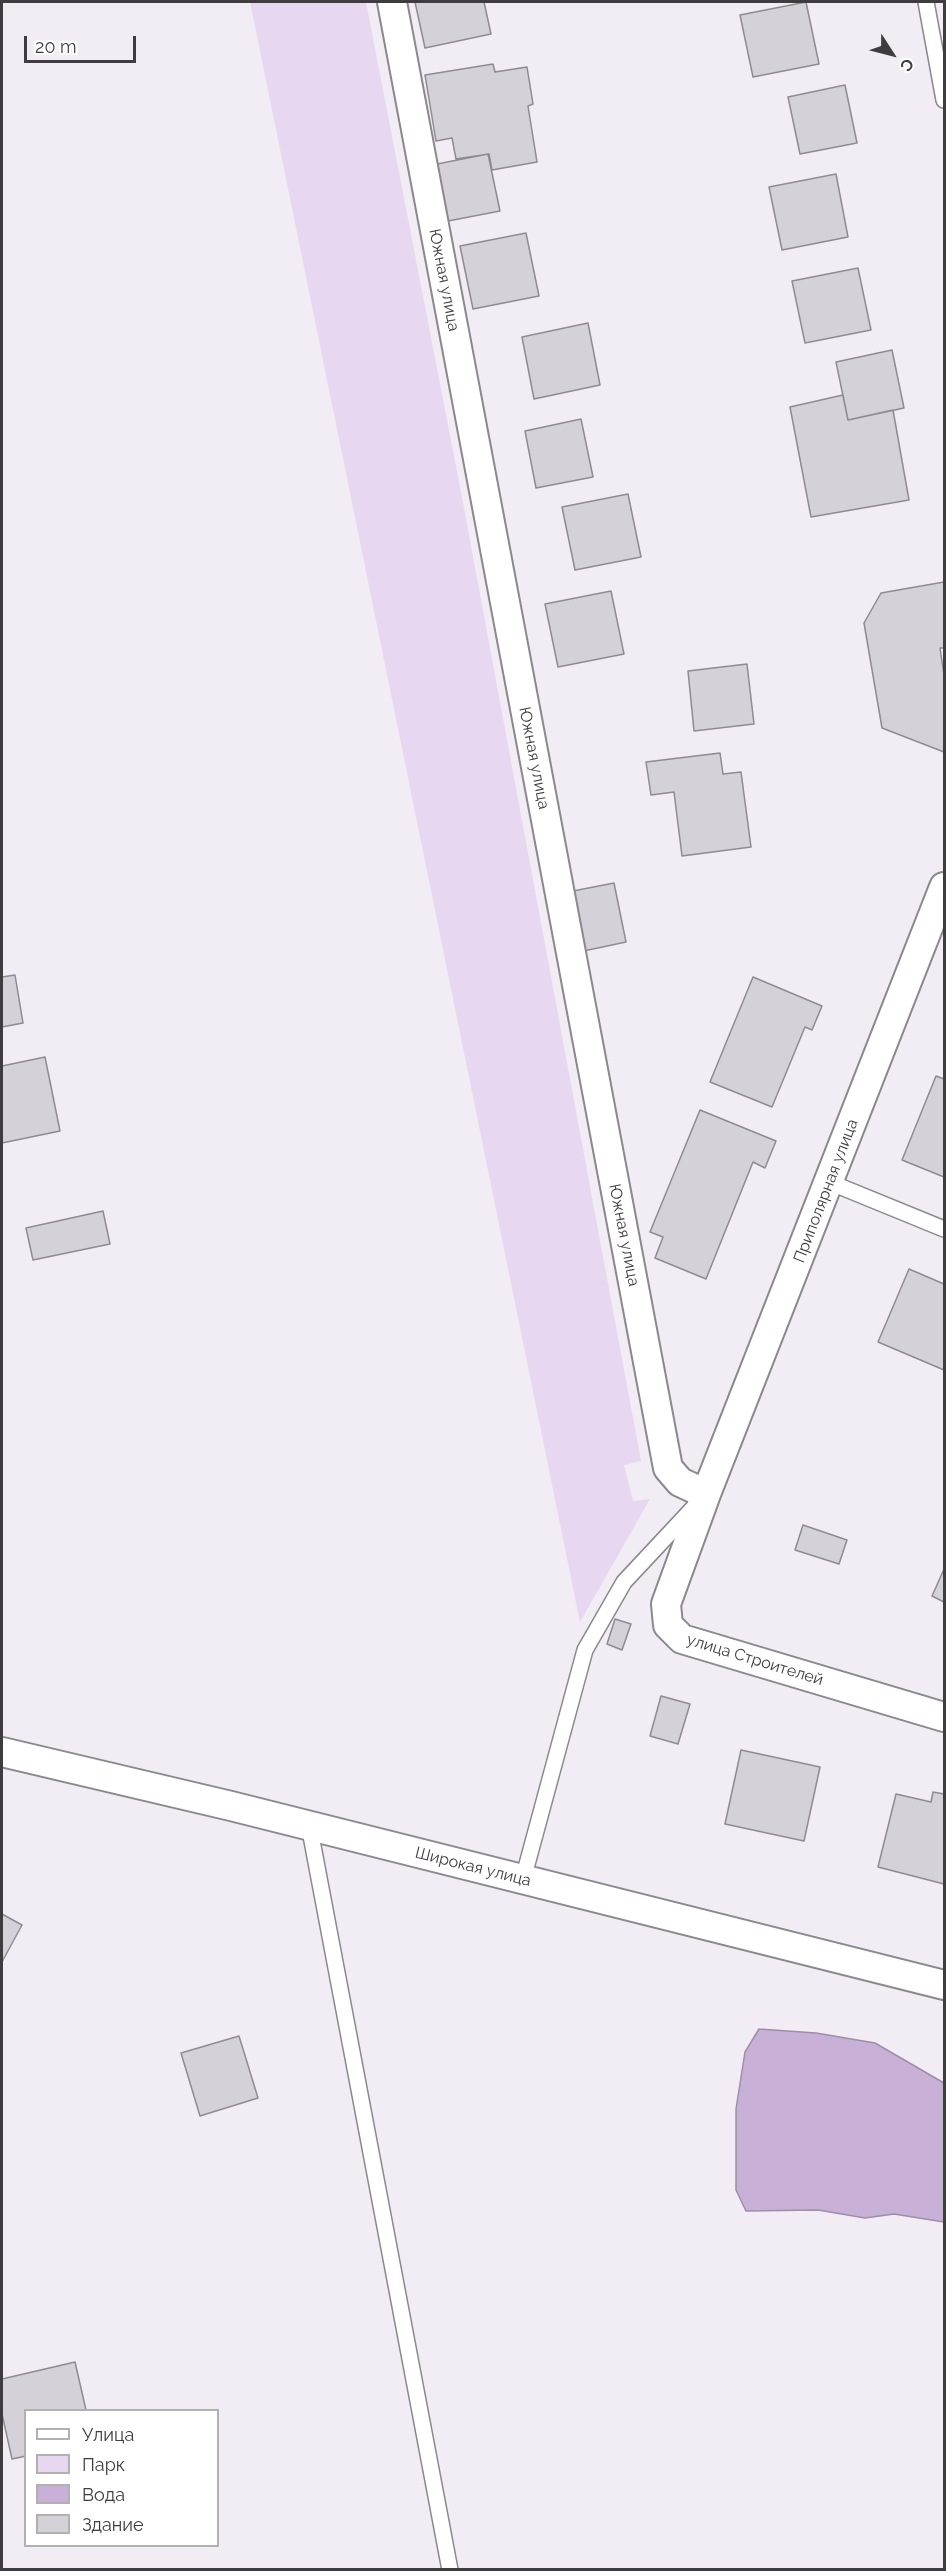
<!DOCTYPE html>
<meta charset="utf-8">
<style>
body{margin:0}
#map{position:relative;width:946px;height:2571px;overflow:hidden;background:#f2edf4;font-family:Raleway,sans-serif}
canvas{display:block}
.frame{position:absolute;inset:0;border:3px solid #3e3c3f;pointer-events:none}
.legend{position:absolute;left:24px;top:2409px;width:195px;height:138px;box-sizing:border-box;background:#fff;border:2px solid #b2b1b2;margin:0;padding:8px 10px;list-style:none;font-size:18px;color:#3e3c3f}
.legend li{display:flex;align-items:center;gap:12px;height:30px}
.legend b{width:30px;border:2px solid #b2b1b2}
.north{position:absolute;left:862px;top:24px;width:60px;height:60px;-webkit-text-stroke:4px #fff;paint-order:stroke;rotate:126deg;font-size:16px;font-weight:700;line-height:24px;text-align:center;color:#3e3c3f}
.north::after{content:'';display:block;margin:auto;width:21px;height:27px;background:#3e3c3f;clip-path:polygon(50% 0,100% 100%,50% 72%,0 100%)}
.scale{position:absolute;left:24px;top:36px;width:112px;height:27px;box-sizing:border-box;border:3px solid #3e3c3f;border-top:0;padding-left:8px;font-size:18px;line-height:21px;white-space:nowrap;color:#3e3c3f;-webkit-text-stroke:4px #fff;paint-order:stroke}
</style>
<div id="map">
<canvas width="946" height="2571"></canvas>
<div class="frame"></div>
<ul class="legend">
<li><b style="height:8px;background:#fff"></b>Улица</li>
<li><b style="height:16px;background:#e7d7f0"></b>Парк</li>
<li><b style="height:16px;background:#c9b0d7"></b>Вода</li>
<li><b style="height:16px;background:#d5d1d8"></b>Здание</li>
</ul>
<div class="north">С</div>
<div class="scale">20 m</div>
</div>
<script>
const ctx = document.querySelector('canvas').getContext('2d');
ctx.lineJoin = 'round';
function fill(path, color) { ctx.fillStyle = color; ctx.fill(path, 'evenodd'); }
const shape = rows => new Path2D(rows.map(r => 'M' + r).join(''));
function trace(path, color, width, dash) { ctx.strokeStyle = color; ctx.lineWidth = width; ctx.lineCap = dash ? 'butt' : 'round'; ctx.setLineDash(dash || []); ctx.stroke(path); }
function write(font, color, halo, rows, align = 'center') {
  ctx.font = font + ' Raleway,sans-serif'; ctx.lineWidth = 5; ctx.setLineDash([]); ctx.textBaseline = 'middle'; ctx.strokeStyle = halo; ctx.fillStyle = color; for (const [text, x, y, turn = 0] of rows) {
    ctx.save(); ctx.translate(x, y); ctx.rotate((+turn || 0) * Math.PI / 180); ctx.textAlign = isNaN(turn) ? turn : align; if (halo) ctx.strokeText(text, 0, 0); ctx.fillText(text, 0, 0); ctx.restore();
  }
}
fill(shape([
 [250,2,366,2,461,492,641,1461,624,1465,633,1501,650,1499,580,1622]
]), '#e7d7f0');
const water = shape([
 [759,2029,816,2033,875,2043,944,2083,944,2222,894,2214,865,2218,818,2210,746,2211,736,2190,736,2109,745,2052,759,2029]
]);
fill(water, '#c9b0d7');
trace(water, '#9f8da9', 1.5);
const building = shape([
 [415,2,484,2,491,34,425,48,415,2],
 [806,2,819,64,753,77,740,15,806,2],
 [493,64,495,72,527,67,533,104,528,106,537,162,492,170,489,154,456,159,452,138,436,141,425,75,493,64],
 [845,85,857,143,800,154,788,97,845,85],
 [488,154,500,211,443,222,432,165,488,154],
 [836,174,848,237,782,250,769,187,836,174],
 [526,233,539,296,473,309,460,246,526,233],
 [858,268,871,330,805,343,792,281,858,268],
 [588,323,600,385,534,399,522,337,588,323],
 [892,350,904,408,848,420,836,362,892,350],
 [843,395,848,420,893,410,909,500,811,517,790,407,843,395],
 [581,419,593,477,536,488,525,431,581,419],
 [628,494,641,557,575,570,562,507,628,494],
 [944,582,944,648,940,648,944,675,944,752,882,728,864,623,881,593,944,582],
 [611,591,624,654,558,667,545,604,611,591],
 [747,664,754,724,694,731,688,671,747,664],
 [720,753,723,774,741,772,751,847,682,856,674,792,651,795,646,762,720,753],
 [614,883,626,942,579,952,568,892,614,883],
 [15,975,23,1023,2,1027,2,977,15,975],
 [753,977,822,1006,812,1030,805,1027,772,1107,710,1082,753,977],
 [45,1057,60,1131,2,1143,2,1066,45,1057],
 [936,1076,944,1079,944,1177,902,1160,936,1076],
 [700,1110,776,1141,765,1168,753,1162,706,1279,655,1258,663,1237,650,1232,700,1110],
 [103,1211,110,1244,33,1260,26,1228,103,1211],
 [909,1269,944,1284,944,1370,878,1342,909,1269],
 [803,1525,847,1540,839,1564,795,1550,803,1525],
 [944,1569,944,1602,932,1596,944,1569],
 [615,1619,631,1624,622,1650,607,1644,615,1619],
 [661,1696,690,1704,678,1744,650,1736,661,1696],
 [741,1750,820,1767,804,1841,725,1824,741,1750],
 [933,1792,944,1794,944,1884,878,1867,896,1794,931,1802,933,1792],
 [2,1914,22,1925,2,1962,2,1914],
 [239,2036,258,2098,200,2116,181,2053,239,2036],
 [75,2362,86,2410,26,2410,26,2456,12,2459,2,2414,2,2379,75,2362]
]);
fill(building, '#d5d1d8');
trace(building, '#8f8b91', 1.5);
const service = shape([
 [926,2,944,100],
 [829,1182,944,1229],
 [309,1825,450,2570],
 [523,1879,585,1650,624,1582,695,1506]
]);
const minor = shape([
 [392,2,668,1468,680,1482,706,1494],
 [944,887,706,1494,666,1604,668,1625,682,1639,944,1717],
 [2,1752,231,1806,944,1985]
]);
trace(service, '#8c888e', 18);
trace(minor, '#8c888e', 32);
trace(service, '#fff', 15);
trace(minor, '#fff', 28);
write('16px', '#3e3c3f', '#fff', [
 ["Южная улица",444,280,79],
 ["Южная улица",534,758,79],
 ["Приполярная улица",826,1191,-69],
 ["Южная улица",624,1235,79],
 ["улица Строителей",755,1660,17],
 ["Широкая улица",473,1867,14]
]);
</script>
